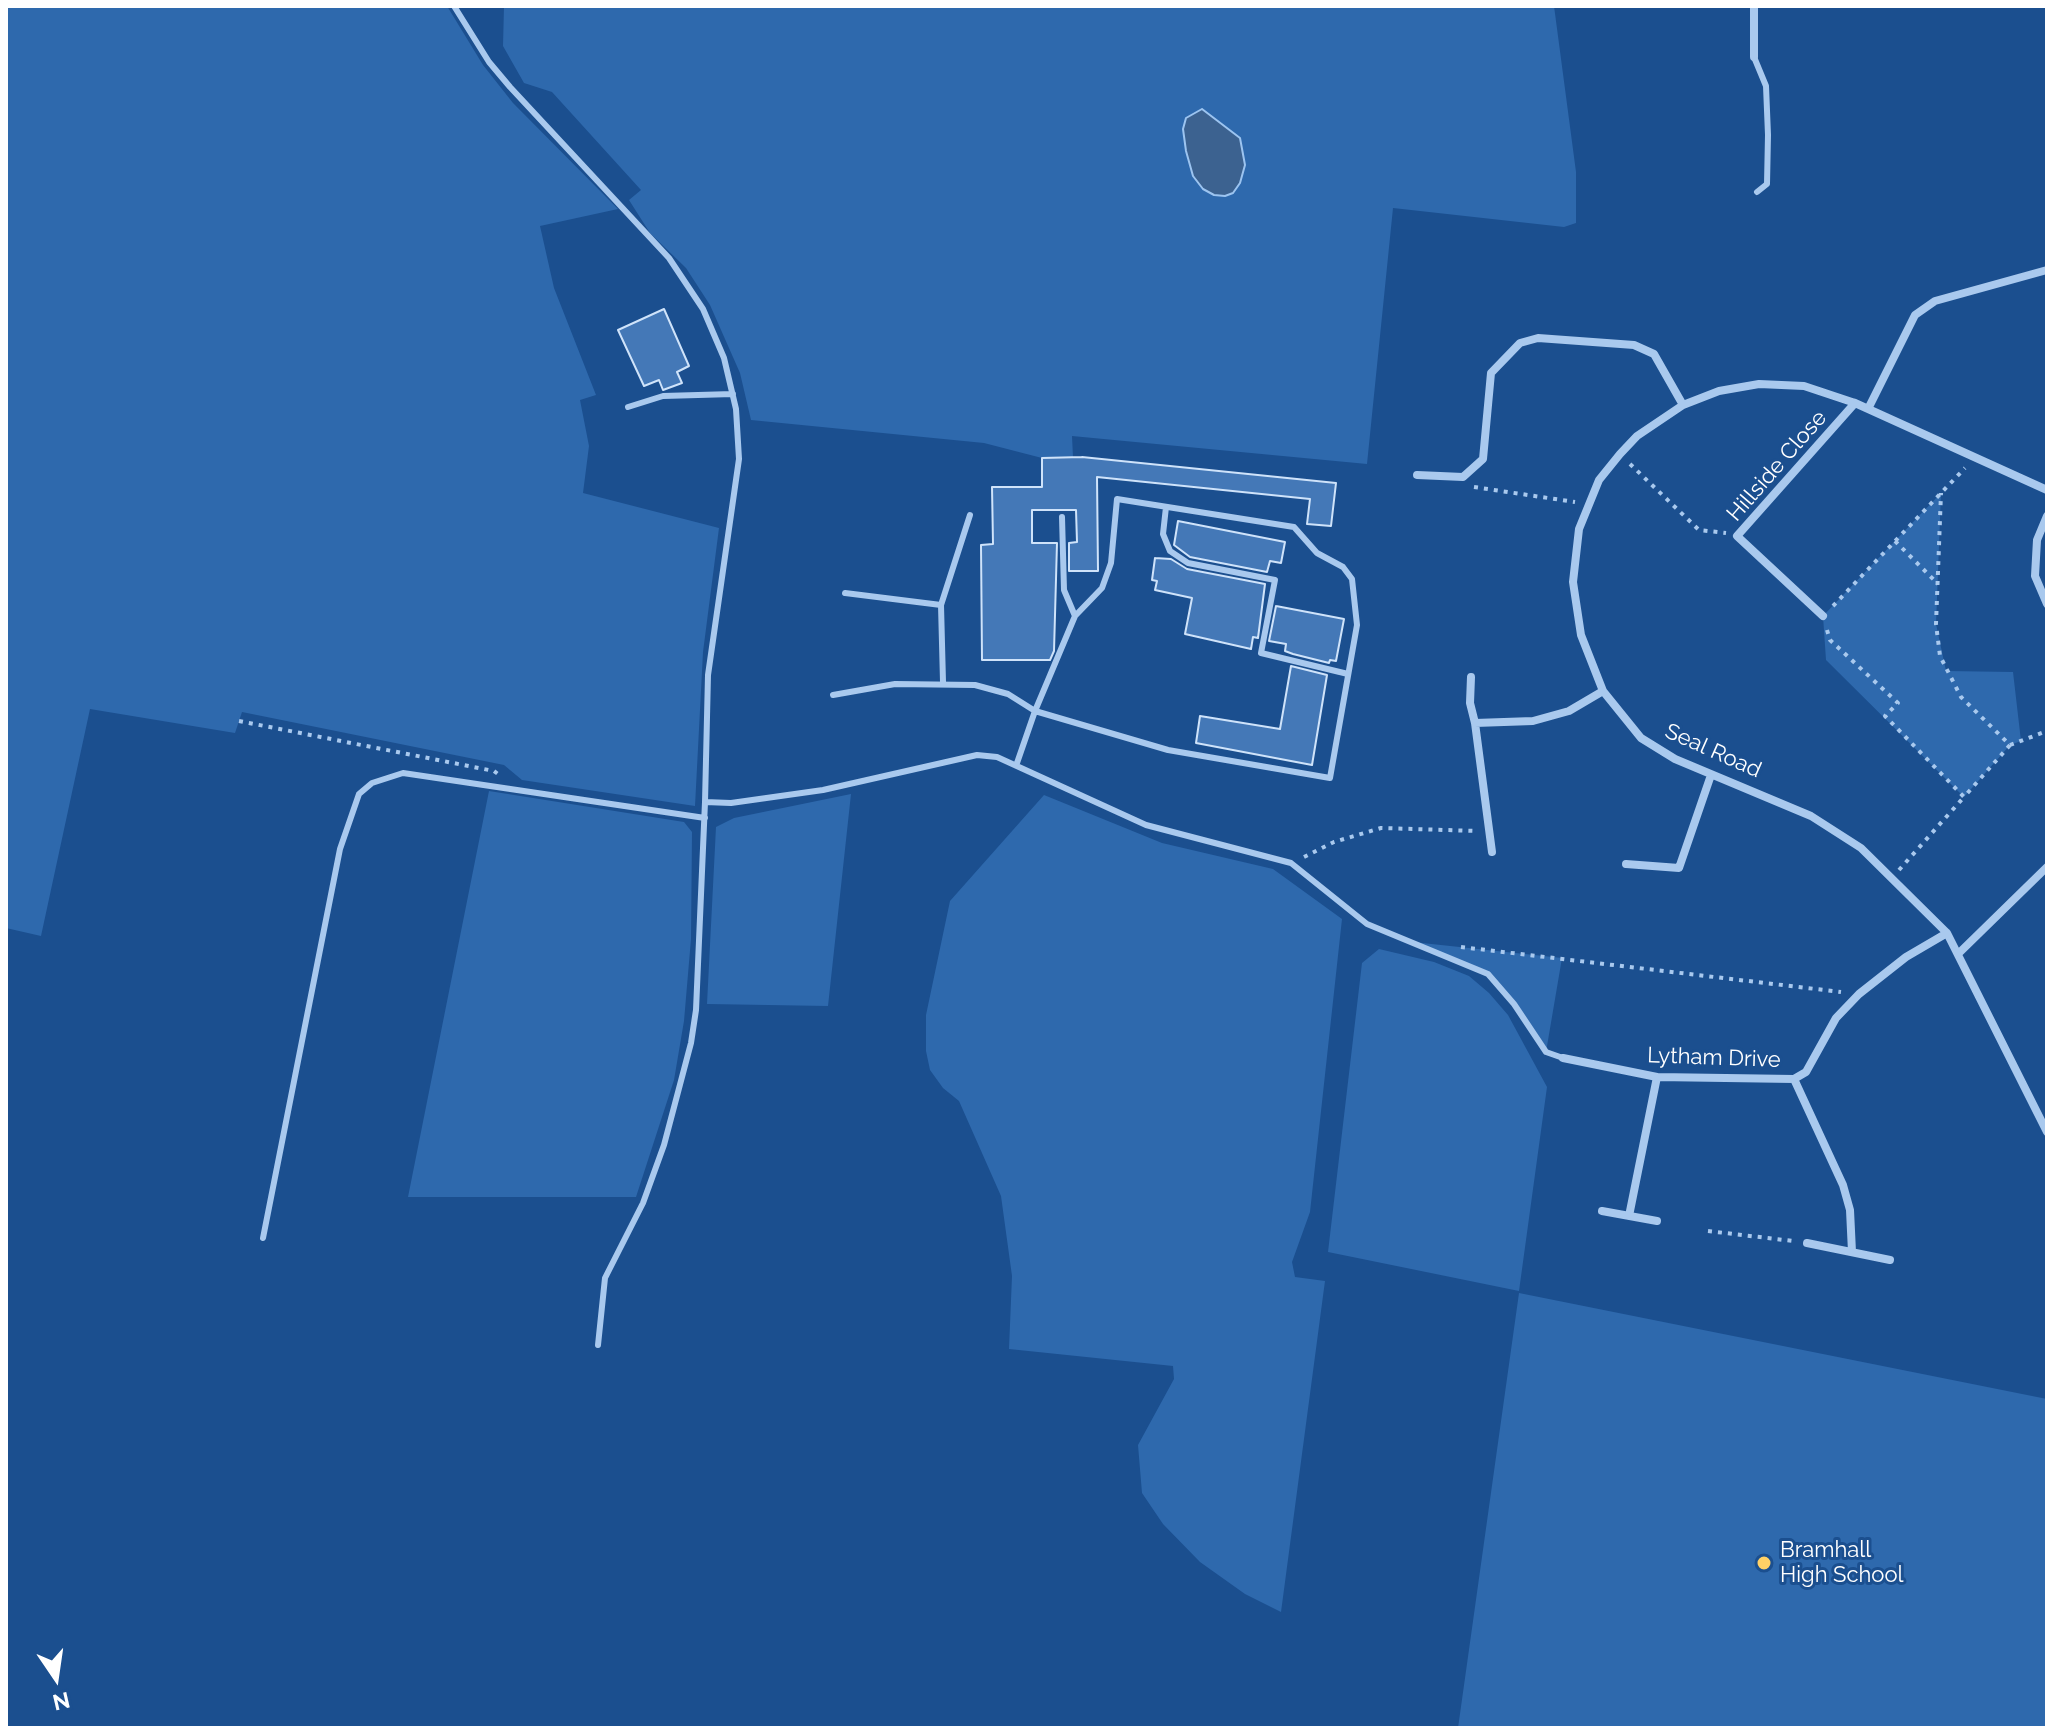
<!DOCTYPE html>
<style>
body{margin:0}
#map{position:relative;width:2053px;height:1734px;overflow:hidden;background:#1b4f8f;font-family:Raleway,sans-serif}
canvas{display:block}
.frame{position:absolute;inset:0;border:8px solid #fff;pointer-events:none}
.north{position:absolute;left:16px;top:1638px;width:80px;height:80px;-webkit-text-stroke:6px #1b4f8f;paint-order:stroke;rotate:167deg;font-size:22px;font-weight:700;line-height:32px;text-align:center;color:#fff}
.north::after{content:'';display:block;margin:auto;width:28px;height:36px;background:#fff;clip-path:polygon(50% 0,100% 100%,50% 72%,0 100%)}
</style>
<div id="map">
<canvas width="2053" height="1734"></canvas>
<div class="frame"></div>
<div class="north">N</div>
</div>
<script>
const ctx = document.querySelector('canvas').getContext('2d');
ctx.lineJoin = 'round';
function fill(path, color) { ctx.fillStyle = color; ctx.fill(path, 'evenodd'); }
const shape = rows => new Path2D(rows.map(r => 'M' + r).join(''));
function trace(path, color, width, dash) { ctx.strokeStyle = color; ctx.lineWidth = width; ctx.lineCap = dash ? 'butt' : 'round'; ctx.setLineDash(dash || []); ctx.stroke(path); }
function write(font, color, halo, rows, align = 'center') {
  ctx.font = font + ' Raleway,sans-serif'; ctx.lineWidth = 6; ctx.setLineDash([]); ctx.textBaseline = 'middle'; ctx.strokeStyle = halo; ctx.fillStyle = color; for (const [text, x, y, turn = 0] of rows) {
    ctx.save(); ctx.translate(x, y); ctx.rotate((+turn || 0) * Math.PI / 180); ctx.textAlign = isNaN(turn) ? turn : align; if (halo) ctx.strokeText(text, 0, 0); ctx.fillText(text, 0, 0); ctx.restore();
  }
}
fill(shape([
 [6,6,447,6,483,65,513,103,618,209,540,226,554,288,596,395,580,400,589,446,583,493,719,528,703,652,695,806,522,780,504,765,242,712,235,733,90,709,41,936,6,928],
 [504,6,1554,6,1576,172,1576,223,1564,227,1393,208,1367,464,1072,436,1073,457,1042,458,984,443,751,420,740,373,710,305,686,268,650,233,629,200,641,190,552,92,524,83,503,46],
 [1941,493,1936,624,1946,671,2013,672,2021,741,2010,745,1964,797,1826,660,1823,616],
 [489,791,684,822,692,832,691,939,684,1021,674,1080,636,1197,408,1197],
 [851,794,828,1006,707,1004,716,827,734,818],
 [1044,795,1162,843,1273,869,1342,919,1310,1212,1292,1262,1295,1277,1325,1281,1281,1612,1245,1594,1200,1562,1163,1524,1142,1493,1138,1445,1174,1379,1173,1366,1009,1349,1012,1276,1001,1196,959,1101,943,1088,930,1070,926,1051,926,1015,950,901],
 [1413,942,1562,958,1546,1052,1514,1004,1488,974],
 [1379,949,1434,962,1469,976,1489,993,1508,1015,1547,1087,1519,1291,1328,1252,1362,963],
 [1519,1293,2047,1399,2047,1728,1458,1728]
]), '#2e69ad');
const water = shape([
 [1202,109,1240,138,1245,165,1240,183,1233,193,1225,196,1214,195,1203,189,1193,176,1186,151,1183,129,1186,118,1202,109]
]);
fill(water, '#3c6290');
trace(water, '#9cc4f0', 2);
const building = shape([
 [664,309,689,366,677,372,682,383,663,390,659,380,644,386,618,330,664,309],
 [1082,457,1336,483,1331,526,1307,524,1310,499,1097,477,1098,571,1069,571,1069,543,1077,542,1076,510,1032,510,1032,543,1057,543,1054,651,1050,660,982,660,981,545,993,544,992,487,1042,487,1042,458,1082,457],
 [1178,521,1285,542,1281,563,1270,561,1267,572,1190,557,1174,545,1178,521],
 [1155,558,1171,559,1187,569,1265,584,1258,638,1253,637,1251,649,1185,634,1192,598,1155,590,1157,581,1152,580,1155,558],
 [1276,606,1344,619,1336,661,1330,660,1329,663,1293,654,1285,651,1286,644,1269,641,1276,606],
 [1291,666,1327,675,1312,765,1196,743,1200,716,1280,729,1291,666]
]);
fill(building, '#4478b7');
trace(building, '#cfe3fa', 2);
trace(shape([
 [1630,464,1699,530,1726,533],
 [1474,487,1575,502],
 [1895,541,1938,584],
 [1833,606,1965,468],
 [1827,630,1830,640,1898,703,1885,716,1964,797,2010,745,1961,697,1940,656,1936,624,1941,493],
 [239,721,494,771,498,774],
 [2010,745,2047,731],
 [1304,857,1334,842,1381,828,1478,831],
 [1899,870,1964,797],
 [1461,947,1841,992],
 [1708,1231,1793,1241]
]), '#a9c9ee', 4, [4, 6]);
trace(shape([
 [454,6,489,62,510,87,669,258,703,309,724,358,736,409,739,459,708,675,705,802,731,803,823,790,977,755,997,757,1146,825,1291,863,1367,924,1488,974,1514,1004,1546,1052,1563,1058],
 [1754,57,1766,86,1768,135,1767,184,1757,192],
 [628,407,663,396,733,394],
 [1166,507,1163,534,1170,551,1188,563,1275,580,1261,653,1348,674],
 [1062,517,1064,590,1075,616],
 [845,593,941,605],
 [943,682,941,605,970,515],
 [833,695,895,684,975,685,1008,694,1035,711,1168,750,1330,778,1357,625,1352,579,1343,567,1317,553,1294,527,1117,499,1111,563,1102,588,1075,616,1035,711,1017,763],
 [263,1238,340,849,359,794,372,783,403,773,705,818],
 [598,1345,605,1278,643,1203,664,1145,691,1043,696,1010,705,802]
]), '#a9c9ee', 6);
trace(shape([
 [1754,57,1754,6],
 [1868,409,1915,315,1935,301,2047,270],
 [1417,475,1463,477,1483,459,1491,373,1520,343,1538,338,1634,345,1654,354,1683,405],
 [2047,490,1855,403,1804,386,1759,384,1719,391,1683,405,1637,436,1620,454,1599,480,1579,529,1573,582,1581,635,1603,691,1641,738,1675,759,1811,816,1861,848,1947,933,2047,1132],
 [2047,516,2037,540,2035,576,2047,604],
 [1823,616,1737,536,1855,403],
 [1471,677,1470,703,1475,723],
 [1492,852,1475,723,1533,721,1569,711,1603,691],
 [1626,864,1679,868,1711,775],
 [1958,954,2047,867],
 [1563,1058,1657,1077,1794,1079,1806,1072,1836,1018,1859,994,1906,957,1947,933],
 [1794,1079,1843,1185,1850,1210,1852,1252],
 [1602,1211,1657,1221],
 [1629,1216,1657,1077],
 [1807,1243,1890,1260]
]), '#a9c9ee', 8);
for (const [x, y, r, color] of [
 [1764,1563,8,"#ffd166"]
]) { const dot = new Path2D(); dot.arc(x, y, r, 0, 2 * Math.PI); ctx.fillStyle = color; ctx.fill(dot); trace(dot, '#1b4f8f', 3); }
write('22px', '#fff', '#1b4f8f', [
 ["Hillside Close",1777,466,-49],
 ["Seal Road",1713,751,24],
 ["Lytham Drive",1714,1058,2]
]);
write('22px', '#fff', '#1b4f8f', [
 ["Bramhall",1780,1550],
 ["High School",1780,1575]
], 'left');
</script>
